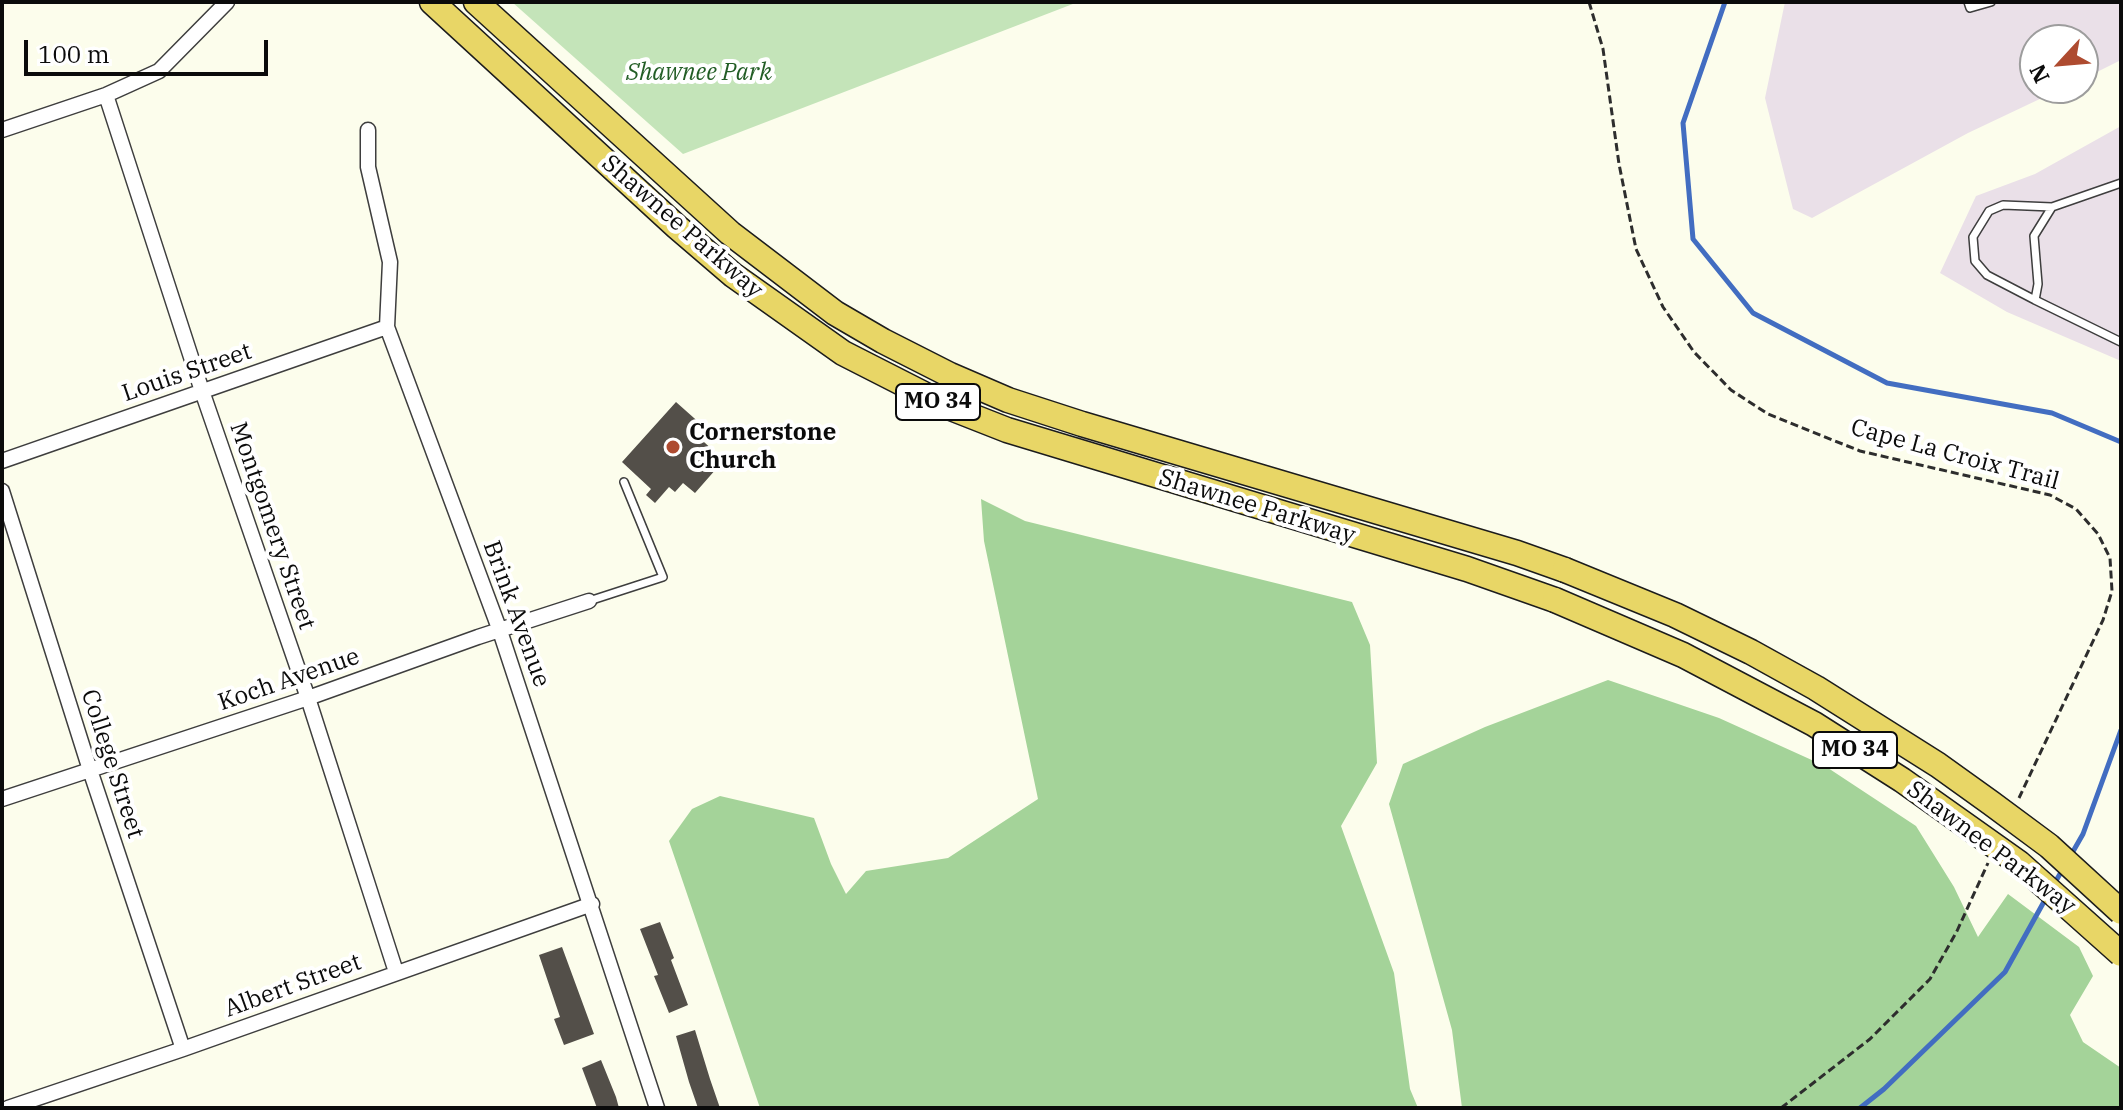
<!DOCTYPE html>
<style>
body{margin:0}
#map{position:relative;width:2123px;height:1110px;overflow:hidden;background:#fcfdec;font-family:"IBM Plex Serif",serif}
canvas{display:block}
.frame{position:absolute;inset:0;border:4px solid #0b0b0b;pointer-events:none}
.north{position:absolute;left:2019px;top:24px;width:80px;height:80px;box-sizing:border-box;background:#fff;border:2px solid #9d9d9d;border-radius:50%;rotate:244deg;font-size:22px;font-weight:700;line-height:32px;text-align:center;color:#0b0b0b}
.north::after{content:'';display:block;margin:auto;width:28px;height:36px;background:#ae4b30;clip-path:polygon(50% 0,100% 100%,50% 72%,0 100%)}
.scale{position:absolute;left:24px;top:40px;width:244px;height:36px;box-sizing:border-box;border:4px solid #0b0b0b;border-top:0;padding-left:10px;font-size:24px;line-height:28px;white-space:nowrap;color:#0b0b0b;-webkit-text-stroke:6px #fff;paint-order:stroke}
</style>
<div id="map">
<canvas width="2123" height="1110"></canvas>
<div class="frame"></div>
<div class="north">N</div>
<div class="scale">100 m</div>
</div>
<script>
const ctx = document.querySelector('canvas').getContext('2d');
ctx.lineJoin = 'round';
function fill(path, color) { ctx.fillStyle = color; ctx.fill(path, 'evenodd'); }
const shape = rows => new Path2D(rows.map(r => 'M' + r).join(''));
function trace(path, color, width, dash) { ctx.strokeStyle = color; ctx.lineWidth = width; ctx.lineCap = dash ? 'butt' : 'round'; ctx.setLineDash(dash || []); ctx.stroke(path); }
function write(font, color, halo, rows, align = 'center') {
  ctx.font = font + ' "IBM Plex Serif",serif'; ctx.lineWidth = 8; ctx.setLineDash([]); ctx.textBaseline = 'middle'; ctx.strokeStyle = halo; ctx.fillStyle = color; for (const [text, x, y, turn = 0] of rows) {
    ctx.save(); ctx.translate(x, y); ctx.rotate((+turn || 0) * Math.PI / 180); ctx.textAlign = isNaN(turn) ? turn : align; if (halo) ctx.strokeText(text, 0, 0); ctx.fillText(text, 0, 0); ctx.restore();
  }
}
fill(shape([
 [1785,2,2121,2,2121,60,2083,79,2083,40,2035,40,2035,88,2063,88,1968,133,1812,218,1793,209,1765,98],
 [2121,126,2121,361,2007,312,1940,273,1976,196,2035,174]
]), '#eae0e8');
fill(shape([
 [512,2,1078,2,683,154]
]), '#c4e4b9');
fill(shape([
 [981,499,1025,521,1352,602,1370,645,1377,763,1341,826,1394,973,1410,1089,1418,1108,760,1108,669,841,692,809,720,796,814,818,831,864,846,894,866,871,948,858,1038,799,984,541],
 [1608,680,1719,718,1825,766,1916,826,1954,887,1978,937,2008,894,2079,947,2093,976,2070,1015,2083,1042,2121,1068,2121,1108,1462,1108,1452,1030,1389,804,1403,764,1485,727]
]), '#a4d399');
trace(shape([
 [1725,2,1683,123,1693,239,1753,313,1887,383,2052,413,2121,442],
 [2071,855,2083,834,2121,730],
 [2053,886,2064,867],
 [1860,1108,1884,1089,2005,972,2046,898]
]), '#426dc1', 5);
fill(shape([
 [676,402,703,426,695,434,724,460,695,493,683,483,675,492,669,487,655,503,646,495,651,489,622,462],
 [660,922,674,958,671,960,688,1005,669,1013,654,976,658,975,640,929],
 [562,947,594,1034,564,1045,554,1019,560,1017,539,955],
 [695,1030,710,1079,720,1108,698,1108,689,1082,676,1036],
 [601,1060,616,1097,619,1108,597,1108,582,1068]
]), '#534f49');
const service = shape([
 [1968,2,1970,8,1991,2],
 [2121,183,2052,207,2034,236,2038,284,2035,300,2121,342],
 [2035,300,1987,275,1975,261,1973,237,1989,211,2003,205,2052,207],
 [589,601,663,577,624,482]
]);
const minor = shape([
 [106,95,202,391,308,698,396,972],
 [2,130,106,95,159,71,227,2],
 [368,130,368,167,390,262,387,327,500,631,657,1108],
 [2,461,387,327],
 [2,491,90,770,183,1049],
 [2,799,308,698,478,637,589,601],
 [8,1108,183,1049,592,904]
]);
const trunk = shape([
 [432,2,677,227,733,275,843,353,951,408,1007,430,1467,569,1555,600],
 [476,2,730,233,835,313,883,341,950,375,1008,400,1082,424,1517,553,1565,570]
]);
trace(service, '#3e3e3e', 10);
trace(minor, '#3e3e3e', 17);
trace(trunk, '#1c1c1c', 27);
trace(shape([
 [1589,2,1603,49,1619,164,1636,249,1663,307,1694,352,1731,390,1768,414,1860,451,2050,495,2076,509,2098,534,2110,558,2112,591,2103,620,2019,798],
 [1781,1108,1870,1039,1930,979,1957,931,1988,863]
]), '#2d2d2d', 3, [8, 4]);
trace(service, '#fff', 7);
trace(minor, '#fff', 14);
trace(trunk, '#e8d666', 24);
const trunkBridge = shape([
 [1565,570,1675,615,1751,652,1816,688,1938,765,1991,803,2049,846,2121,912],
 [1555,600,1683,655,1814,724,1902,780,2019,863,2121,954]
]);
trace(trunkBridge, '#1c1c1c', 27, []);
trace(trunkBridge, '#e8d666', 24);
for (const [x, y, r, color] of [
 [673,447,8,"#ae4b30"]
]) { const dot = new Path2D(); dot.arc(x, y, r, 0, 2 * Math.PI); ctx.fillStyle = color; ctx.fill(dot); trace(dot, '#fff', 3); }
for (const [x, y, w] of [
 [938,402,84],
 [1855,750,84]
]) { const box = new Path2D(); box.roundRect(x - w / 2, y - 18, w, 36, 6); ctx.fillStyle = '#fff'; ctx.fill(box); trace(box, '#0b0b0b', 2); }
write('bold 22px', '#0b0b0b', null, [
 ["MO 34",938,402],
 ["MO 34",1855,750]
]);
write('italic 24px', '#225d25', '#fff', [
 ["Shawnee Park",699,73]
]);
write('24px', '#0b0b0b', '#fff', [
 ["Shawnee Parkway",682,227,41],
 ["Louis Street",187,373,-19],
 ["Cape La Croix Trail",1955,455,15],
 ["Shawnee Parkway",1257,507,17],
 ["Montgomery Street",272,526,71],
 ["Brink Avenue",516,614,70],
 ["Koch Avenue",289,680,-19],
 ["College Street",112,764,72],
 ["Shawnee Parkway",1991,848,37],
 ["Albert Street",293,986,-20]
]);
write('bold 24px', '#0b0b0b', '#fff', [
 ["Cornerstone",689,433],
 ["Church",689,461]
], 'left');
</script>
